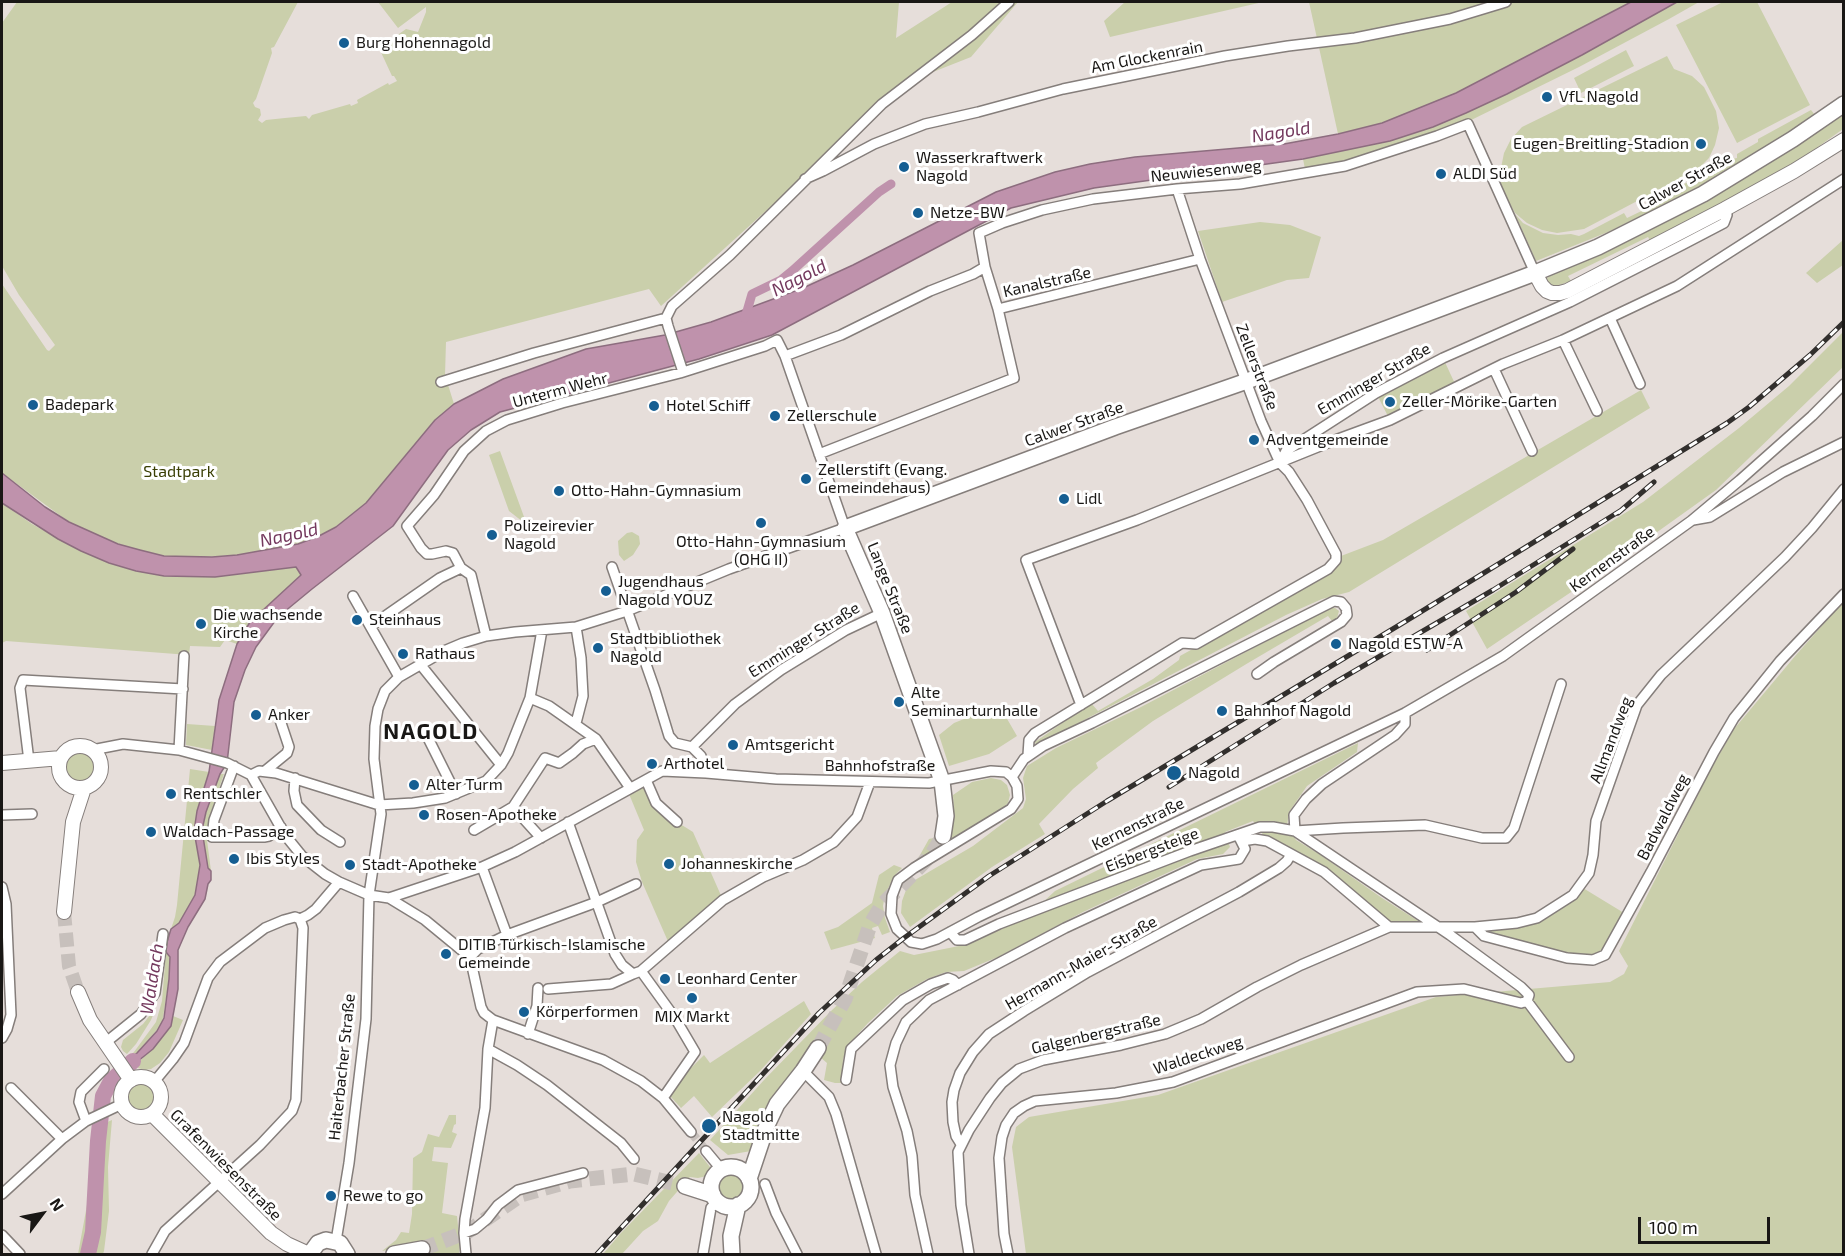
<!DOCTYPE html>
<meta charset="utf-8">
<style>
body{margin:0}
#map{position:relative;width:1845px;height:1256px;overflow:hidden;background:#e6deda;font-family:"Exo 2",sans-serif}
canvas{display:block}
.frame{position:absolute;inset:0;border:3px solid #191715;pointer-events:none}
.north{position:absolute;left:12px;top:1184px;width:60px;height:60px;-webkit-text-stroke:4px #fff;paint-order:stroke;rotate:58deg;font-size:16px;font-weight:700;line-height:24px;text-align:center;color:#191715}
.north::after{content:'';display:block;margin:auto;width:21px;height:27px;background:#191715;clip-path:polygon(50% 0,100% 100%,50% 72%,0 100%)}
.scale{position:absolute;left:1638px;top:1217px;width:132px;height:27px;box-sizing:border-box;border:3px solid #191715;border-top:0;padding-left:8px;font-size:18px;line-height:21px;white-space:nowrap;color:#191715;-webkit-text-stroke:4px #fff;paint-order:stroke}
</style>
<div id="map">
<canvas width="1845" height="1256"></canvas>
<div class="frame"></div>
<div class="north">N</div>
<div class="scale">100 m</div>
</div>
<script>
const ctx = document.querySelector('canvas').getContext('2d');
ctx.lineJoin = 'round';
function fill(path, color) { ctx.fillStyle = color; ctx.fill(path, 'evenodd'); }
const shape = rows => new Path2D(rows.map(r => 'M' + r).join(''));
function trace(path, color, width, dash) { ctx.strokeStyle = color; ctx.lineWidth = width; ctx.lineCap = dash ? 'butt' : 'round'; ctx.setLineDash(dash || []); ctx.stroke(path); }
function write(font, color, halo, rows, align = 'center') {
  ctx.font = font + ' "Exo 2",sans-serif'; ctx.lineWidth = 6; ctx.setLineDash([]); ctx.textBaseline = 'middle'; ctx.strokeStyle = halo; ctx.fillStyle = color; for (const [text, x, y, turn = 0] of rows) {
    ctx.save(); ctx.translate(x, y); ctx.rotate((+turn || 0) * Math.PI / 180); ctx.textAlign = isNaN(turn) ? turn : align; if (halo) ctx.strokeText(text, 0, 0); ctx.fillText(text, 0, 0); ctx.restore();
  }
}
fill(shape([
 [17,2,298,2,274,47,271,48,272,53,256,99,253,103,255,107,260,109,261,115,258,120,262,123,266,120,285,118,306,116,309,119,312,115,350,104,351,106,358,103,357,100,388,83,389,85,397,81,394,76,392,76,379,48,406,29,418,32,426,12,426,7,398,28,378,2,899,2,896,38,952,2,1018,2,971,57,933,72,889,96,822,160,661,306,649,289,446,342,445,375,454,404,435,420,366,503,336,527,317,537,298,544,272,549,237,555,187,558,164,556,140,550,118,544,93,534,69,522,2,473,2,463,3,461,2,459,2,284,47,350,49,351,55,345,19,295,2,266,2,23],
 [1125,2,1263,2,1110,37,1104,21],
 [1309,2,1631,2,1456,93,1382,123,1338,134],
 [1677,2,1699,2,1669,19,1579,67,1457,127,1362,157,1305,169,1303,159,1390,141,1433,127,1466,113,1582,55],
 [1723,2,1757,2,1810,105,1737,143,1676,25],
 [1626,50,1634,66,1581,93,1574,78],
 [1667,56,1674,69,1692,76,1704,87,1716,111,1719,128,1715,145,1709,158,1698,169,1584,229,1557,233,1542,230,1527,223,1515,213,1507,199,1501,184,1501,168,1504,153,1511,139,1522,127],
 [1811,110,1815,115,1748,158,1701,186,1608,232,1536,261,1515,214,1523,223,1543,233,1558,235,1571,234,1579,236,1584,234,1624,213,1627,218,1654,205,1652,201,1688,182,1712,159,1721,161,1737,158,1737,154,1758,142,1758,139],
 [1843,112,1843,129,1790,167,1651,242,1648,237,1568,276,1571,281,1556,286,1546,284,1547,278,1550,276,1681,213],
 [1260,222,1290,225,1321,237,1309,278,1287,280,1222,302,1198,231],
 [1843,240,1843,265,1817,283,1806,273],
 [1843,332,1843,367,1716,490,1611,565,1487,649,1466,611,1643,502,1739,428,1789,386],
 [1443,358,1457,388,1390,420,1376,393],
 [1641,390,1650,408,1349,592,1322,599,1286,615,1036,745,1035,742,1091,703,1098,711,1153,679,1179,660,1180,656,1315,581,1341,556,1383,540],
 [500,451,527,525,509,511,489,455],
 [2,503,32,524,81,551,109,563,136,571,164,576,215,577,296,567,301,575,250,622,237,644,225,640,220,647,190,646,189,655,6,641,2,643],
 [632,532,639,536,640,544,633,555,624,561,619,555,618,541,627,533],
 [1843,602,1843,1254,1026,1254,1012,1147,1016,1127,1029,1117,1158,1095,1436,997,1610,982,1624,974,1628,966,1619,951,1711,769,1734,729,1796,655],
 [1330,608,1335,608,1339,611,1337,618,1332,621,1328,616,1248,663,1153,721,1096,763,1098,768,1073,789,1039,824,1045,834,992,867,910,927,901,913,902,901,906,890,915,880,973,846,1023,808,1026,799,1023,778,1027,766,1056,748,1139,708],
 [999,705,1017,736,989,754,949,766,939,735,954,723],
 [187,724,215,726,212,750,186,745],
 [1358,743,1357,752,1307,786,1289,812,1287,826,1296,840,1319,854,1382,898,1423,924,1389,921,1264,836,1253,821,1225,832,1230,847,1223,854,1197,859,1083,912,998,957,964,971,946,972,927,979,897,996,868,1023,849,1044,843,1059,842,1083,835,1083,824,1080,827,1063,820,1057,825,1047,818,1048,751,1151,728,1155,710,1140,764,1080,831,1011,862,982,900,951,914,955,969,944,1026,918,1055,891],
 '65 767a15 15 0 1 1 30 0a15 15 0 1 1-30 0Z',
 [190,769,209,772,197,811,194,831,200,865,195,895,179,923,171,929,175,917,177,905],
 [220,774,224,774,208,821,207,840,211,871,208,869,202,830,208,804],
 [991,778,1001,780,1007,785,1010,795,1008,803,1000,811,916,862,929,839,951,834,954,814,953,795,972,782],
 [646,780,657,803,677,822,693,832,723,900,670,946,642,882,636,862,637,840,644,830,629,794],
 [894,865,902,868,894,876,885,895,883,906,885,918,890,932,882,935,878,926,872,928,875,938,831,950,824,932,838,927,872,903,879,875],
 [1583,888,1624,913,1605,946,1596,955,1582,958,1502,937,1488,930,1529,925,1555,912],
 [166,952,170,957,169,979,162,1024,137,1053,114,1073,113,1072,134,1052,156,1022,162,1001],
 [804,1001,811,1014,760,1071,712,1117,694,1096,681,1108,670,1096,681,1078,704,1055,710,1063],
 [154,1010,155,1010,151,1020,136,1044,127,1054,123,1051,121,1047,123,1040,143,1024],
 [173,1016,183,1020,169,1052,160,1063,151,1069,145,1070,138,1068,135,1065,153,1049,171,1026],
 '125 1097a16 16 0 1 1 32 0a16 16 0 1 1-32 0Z',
 [449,1115,456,1115,456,1124,454,1125,452,1132,457,1134,451,1148,434,1147,432,1161,448,1163,442,1213,457,1216,460,1245,459,1254,425,1254,424,1242,415,1245,382,1251,396,1240,401,1232,409,1233,412,1214,413,1158,422,1152,428,1134,439,1137],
 [112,1120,108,1167,109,1211,104,1251,103,1254,78,1254,87,1205,91,1198,96,1127],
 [699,1153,710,1167,710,1171,707,1176,698,1178,690,1177,669,1201,658,1221,643,1231,622,1254,603,1254,620,1234],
 '716 1187a15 15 0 1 1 30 0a15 15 0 1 1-30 0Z'
]), '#cacfab');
const water = shape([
 [1631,2,1677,2,1582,55,1507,94,1466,113,1433,127,1390,141,1303,159,1094,188,1011,208,772,335,699,359,500,412,471,430,448,450,393,526,312,589,278,617,256,647,245,670,234,702,227,763,220,774,206,812,202,830,208,868,211,871,211,880,208,884,205,899,188,927,178,950,178,989,171,1026,153,1049,117,1078,114,1073,137,1053,157,1031,164,1018,169,979,170,957,166,952,167,942,171,929,179,923,195,895,200,865,194,831,197,811,209,772,219,700,237,644,250,622,301,575,296,567,215,577,164,576,136,571,109,563,81,551,58,539,2,503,2,473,45,507,69,522,118,544,140,550,164,556,212,557,237,555,298,544,317,537,336,527,366,503,435,420,454,404,503,379,586,349,665,335,711,322,803,288,853,265,996,192,1055,172,1090,164,1135,157,1284,144,1338,134,1382,123,1456,93,1631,2]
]);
fill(water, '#bf92ac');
trace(water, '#8d6d7f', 1.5);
trace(shape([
 [745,318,752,294,781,280,792,271,879,192,891,184]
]), '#bf92ac', 9);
trace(shape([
 [88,1254,93,1232,98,1141,103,1096,111,1081,133,1061]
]), '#bf92ac', 16);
trace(shape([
 [691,1132,706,1151]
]), '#c7c0bc', 9, [9, 4.5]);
trace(shape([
 [64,912,69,966,78,992]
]), '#c7c0bc', 14, [14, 7]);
trace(shape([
 [818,1048,845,999,870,925,882,905,932,854,943,836],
 [422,1249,467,1232,521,1195,570,1181,634,1174,685,1186]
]), '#c7c0bc', 15, [15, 8]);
const street = shape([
 [805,179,823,171,874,144,925,124,978,112,1063,89,1225,56,1288,46,1355,38,1450,19,1506,2],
 [998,309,985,267,979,233,1002,223,1042,210,1093,199,1177,189,1240,184,1345,166,1437,136,1468,124,1535,273],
 [1610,318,1640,384],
 [1563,340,1597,411],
 [785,356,841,335,930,291,973,274,985,267],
 [1494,369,1532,451],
 [683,372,668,326,666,318,672,306,730,255,882,104,972,35,1009,2],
 [441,382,534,353,666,318],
 [819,454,1014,378,998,309,1200,259],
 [1280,463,1286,451,1376,393,1443,358,1570,302,1682,245,1724,223,1727,215,1725,209],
 [1693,520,1710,517,1783,472,1844,442],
 [612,567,655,690,669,736,675,743,692,747,701,756,706,773],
 [353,596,399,677],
 [371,626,440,578,461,568],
 [420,664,501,765],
 [530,698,549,706,596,739,630,788],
 [1081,705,1026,560,1137,520,1330,442,1390,420,1503,364,1563,340,1677,286,1844,179],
 [576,723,583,696,581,658,576,627],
 [425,732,456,794],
 [692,747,735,704,781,670,846,630,882,613],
 [92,750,123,744,179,750,227,763,251,775,285,835,302,856,325,874,339,882,369,895,389,898,425,920,470,957,481,1007,484,1013,493,1020,603,1060,641,1081,663,1098,691,1132],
 [179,750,184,656],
 [1028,755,1029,740,1035,733,1182,643,1196,644,1328,569,1336,560,1336,554,1307,500,1289,472,1280,463,1261,421,1200,259,1177,189],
 [29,761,20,688,23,680,183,689],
 [234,766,214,820,212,837,264,837,269,836,281,827],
 [265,771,287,753,289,747,279,717],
 [251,775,259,771,276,773,379,805,413,803,445,798,486,781,501,765,508,753,530,698,542,630],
 [1012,777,1024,759,1043,746,1092,723,1334,601,1341,602,1346,608,1347,615,1341,622,1274,662,1257,674],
 [295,778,294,791,297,805,321,830,340,842],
 [646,780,656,803,677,822],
 [513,807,541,838],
 [2,815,32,814],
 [568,822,615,954,622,965,633,974,641,971,675,1018,695,1052,663,1098],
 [474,830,513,807,545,758,559,763,573,753,583,744,596,739],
 [1295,831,1343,828,1425,825,1482,838,1506,838,1514,828,1561,684],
 [1295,831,1294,815,1306,799,1322,784,1395,735,1405,724,1405,713],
 [1242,841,1255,839,1267,841,1324,872,1389,927],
 [482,867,507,935],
 [2,887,6,904,11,1015,7,1029,2,1038],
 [389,898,482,867,515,852,662,771,706,773,776,779,929,783,991,771,1006,772,1012,777,1017,786,1018,799,1011,809,914,868,898,880,892,896,891,914,897,929,911,942,922,944,937,939,978,917,1405,713,1503,656,1691,521,1740,480,1812,416,1844,384],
 [300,919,308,915,316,909,339,882],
 [1475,927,1484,936,1567,958,1593,960,1605,955,1651,872,1714,752,1734,718,1780,661,1844,594],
 [950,932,957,940,965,940,999,924,1190,851,1260,827,1273,827,1295,831,1450,935,1521,987,1529,995,1527,1001,1569,1057],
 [470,957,478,949,507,935,597,902,636,884],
 [641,971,723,900,763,877,803,860,834,842,857,817,870,782],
 [548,989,611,984,633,974],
 [528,1034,537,1006,538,988],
 [105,1043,141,1014,155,993,163,934],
 [488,1049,517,1065,547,1085,621,1143,634,1159],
 [803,1071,829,1097,836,1114,876,1254],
 [846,1080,851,1049,903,1000,931,984,948,978,953,980,958,985],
 [154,1082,173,1059,184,1043,208,978,220,962,265,928,284,920,295,917,300,919],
 [11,1088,62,1139],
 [86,1121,79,1102,81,1092,104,1069],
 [961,1144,956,1136,953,1122,952,1102,954,1090,960,1073,973,1052,989,1034,1024,1011,1088,972,1239,892,1279,868,1287,861,1291,854],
 [706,1151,721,1169],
 [765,1184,776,1213,797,1254],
 [2,1194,62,1139,86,1121,122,1104],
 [464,1233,475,1229,487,1219,498,1205,518,1190,583,1173],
 [2,1235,20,1254],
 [336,1241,349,1163,366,1019,369,895,381,814,374,759,375,726,378,709,385,691,399,677,444,651,463,643,486,636,515,632,576,627,627,611,729,569,845,528,785,356,777,340,765,346,680,373,562,403,507,420,486,431,464,451,434,495,407,526,421,548,427,554,432,554,446,551,453,553,461,568,471,575,486,636],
 [152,1254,165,1231,260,1145,292,1111,296,1100,303,928,300,919],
 [466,1254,464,1233,465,1219,485,1108,488,1049,493,1020],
 [703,1254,711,1208,717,1201],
 [928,1254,915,1195,912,1156,907,1131,893,1087,890,1065,896,1043,906,1022,929,1000,1065,928,1201,865,1239,859,1245,849,1238,835],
 [969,1254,961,1205,958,1152,969,1130,990,1098,1002,1083,1019,1069,1043,1060,1121,1045,1165,1034,1201,1019,1257,987,1301,965,1389,927,1475,927,1517,923,1537,918,1573,895,1589,873,1593,855,1596,821,1637,705,1661,675,1785,557,1812,528,1844,489],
 [1008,1254,1004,1234,999,1158,1002,1137,1006,1125,1014,1113,1024,1106,1035,1101,1116,1093,1173,1082,1417,992,1464,989,1521,1003,1527,1001]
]);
const secondary = shape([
 [1535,273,1542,286,1547,291,1552,293,1560,293,1567,291,1725,209,1794,171,1844,140],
 '59 767a21 21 0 1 1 42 0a21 21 0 1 1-42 0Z',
 [2,763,61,758],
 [64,912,73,822,84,788],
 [78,992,90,1020,131,1080],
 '121 1097a20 20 0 1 1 40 0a20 20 0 1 1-40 0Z',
 [152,1114,271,1233,287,1244,309,1254]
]);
const primary = shape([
 [943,836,946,816,942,781,882,613,845,528,1115,427,1247,381,1535,273,1598,247,1703,194,1793,139,1844,104],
 '711 1187a20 20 0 1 1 40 0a20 20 0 1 1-40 0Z',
 [749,1179,767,1125,777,1104,803,1071,818,1048],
 [685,1186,713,1195],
 [310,1254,318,1243,326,1240,340,1243,347,1254],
 [394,1254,422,1249],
 [732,1254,731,1236,738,1205]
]);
trace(street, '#857e7b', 12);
trace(secondary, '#857e7b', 16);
trace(primary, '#857e7b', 18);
trace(street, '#fff', 9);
trace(secondary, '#fff', 14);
trace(primary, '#fff', 15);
const rail = shape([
 [1618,513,1654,482],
 [1427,650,1516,592,1573,549],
 [1169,787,1334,683,1493,590,1623,509],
 [597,1254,819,1013,876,960,904,938,989,876,1107,801,1406,621,1727,423,1749,407,1810,355,1844,322]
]);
trace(rail, '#322f2d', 5);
trace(rail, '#fff', 3, [9]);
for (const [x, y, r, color] of [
 [344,43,6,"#155e92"],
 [1547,97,6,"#155e92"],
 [1701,144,6,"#155e92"],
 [904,167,6,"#155e92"],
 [1441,174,6,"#155e92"],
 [918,213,6,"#155e92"],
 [1390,402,6,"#155e92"],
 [33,405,6,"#155e92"],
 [654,406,6,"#155e92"],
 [775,416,6,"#155e92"],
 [1254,440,6,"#155e92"],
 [806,479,6,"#155e92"],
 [559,491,6,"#155e92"],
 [1064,499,6,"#155e92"],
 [761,523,6,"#155e92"],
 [492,535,6,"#155e92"],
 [606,591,6,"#155e92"],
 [357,620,6,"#155e92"],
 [201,624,6,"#155e92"],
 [1336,644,6,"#155e92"],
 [598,648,6,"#155e92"],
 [403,654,6,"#155e92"],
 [899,702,6,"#155e92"],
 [1222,711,6,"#155e92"],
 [256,715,6,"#155e92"],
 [733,745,6,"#155e92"],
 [652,764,6,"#155e92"],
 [1174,773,8,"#155e92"],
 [414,785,6,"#155e92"],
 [171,794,6,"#155e92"],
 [424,815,6,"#155e92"],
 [151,832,6,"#155e92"],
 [234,859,6,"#155e92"],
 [669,864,6,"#155e92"],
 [350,865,6,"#155e92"],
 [446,954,6,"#155e92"],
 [665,979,6,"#155e92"],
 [692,998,6,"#155e92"],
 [524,1012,6,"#155e92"],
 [709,1126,8,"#155e92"],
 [331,1196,6,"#155e92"]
]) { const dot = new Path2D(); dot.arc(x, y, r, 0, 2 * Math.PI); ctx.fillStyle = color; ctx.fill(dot); trace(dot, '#fff', 2); }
write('16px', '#191715', '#fff', [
 ["Burg Hohennagold",356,43],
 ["VfL Nagold",1559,97],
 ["Eugen-Breitling-Stadion",1689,144,"right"],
 ["Wasserkraftwerk",916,158],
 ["Nagold",916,176],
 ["ALDI Süd",1453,174],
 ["Netze-BW",930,213],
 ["Zeller-Mörike-Garten",1402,402],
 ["Badepark",45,405],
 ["Hotel Schiff",666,406],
 ["Zellerschule",787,416],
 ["Adventgemeinde",1266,440],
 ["Zellerstift (Evang.",818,470],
 ["Gemeindehaus)",818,488],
 ["Otto-Hahn-Gymnasium",571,491],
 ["Lidl",1076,499],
 ["Polizeirevier",504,526],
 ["Nagold",504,544],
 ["Otto-Hahn-Gymnasium",761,542,"center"],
 ["(OHG II)",761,560,"center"],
 ["Jugendhaus",618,582],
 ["Nagold YOUZ",618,600],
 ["Die wachsende",213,615],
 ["Kirche",213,633],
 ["Steinhaus",369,620],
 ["Stadtbibliothek",610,639],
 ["Nagold",610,657],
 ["Nagold ESTW-A",1348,644],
 ["Rathaus",415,654],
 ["Alte",911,693],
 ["Seminarturnhalle",911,711],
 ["Bahnhof Nagold",1234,711],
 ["Anker",268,715],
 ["Amtsgericht",745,745],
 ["Arthotel",664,764],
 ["Nagold",1188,773],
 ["Alter Turm",426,785],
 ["Rentschler",183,794],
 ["Rosen-Apotheke",436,815],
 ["Waldach-Passage",163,832],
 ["Ibis Styles",246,859],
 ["Johanneskirche",681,864],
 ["Stadt-Apotheke",362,865],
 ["DITIB Türkisch-Islamische",458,945],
 ["Gemeinde",458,963],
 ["Leonhard Center",677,979],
 ["Körperformen",536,1012],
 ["MIX Markt",692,1017,"center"],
 ["Nagold",722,1117],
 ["Stadtmitte",722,1135],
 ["Rewe to go",343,1196]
], 'left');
write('16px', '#191715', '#fff', [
 ["Am Glockenrain",1147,57,-11],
 ["Neuwiesenweg",1206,171,-6],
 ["Calwer Straße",1685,181,-29],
 ["Kanalstraße",1047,282,-13],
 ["Zellerstraße",1257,367,69],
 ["Emminger Straße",1374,379,-30],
 ["Unterm Wehr",560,390,-15],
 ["Calwer Straße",1074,424,-20],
 ["Kernenstraße",1612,559,-36],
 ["Lange Straße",890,588,68],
 ["Emminger Straße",804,640,-32],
 ["Allmandweg",1611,740,-69],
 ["Bahnhofstraße",880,766],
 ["Badwaldweg",1663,817,-63],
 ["Kernenstraße",1138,824,-26],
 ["Eisbergsteige",1152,850,-21],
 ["Hermann-Maier-Straße",1081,963,-30],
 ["Galgenbergstraße",1096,1034,-13],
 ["Waldeckweg",1198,1055,-18],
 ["Haiterbacher Straße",342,1067,-84],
 ["Grafenwiesenstraße",226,1165,45]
]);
write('16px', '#3a3f04', '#fff', [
 ["Stadtpark",179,472]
]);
write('italic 18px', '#74395e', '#fff', [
 ["Nagold",1281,132,-9],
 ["Nagold",799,278,-27],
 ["Nagold",289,535,-12],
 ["Waldach",152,979,-81]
]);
ctx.letterSpacing = '1.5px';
write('bold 22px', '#191715', '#fff', [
 ["NAGOLD",431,732]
]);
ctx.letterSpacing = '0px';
</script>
